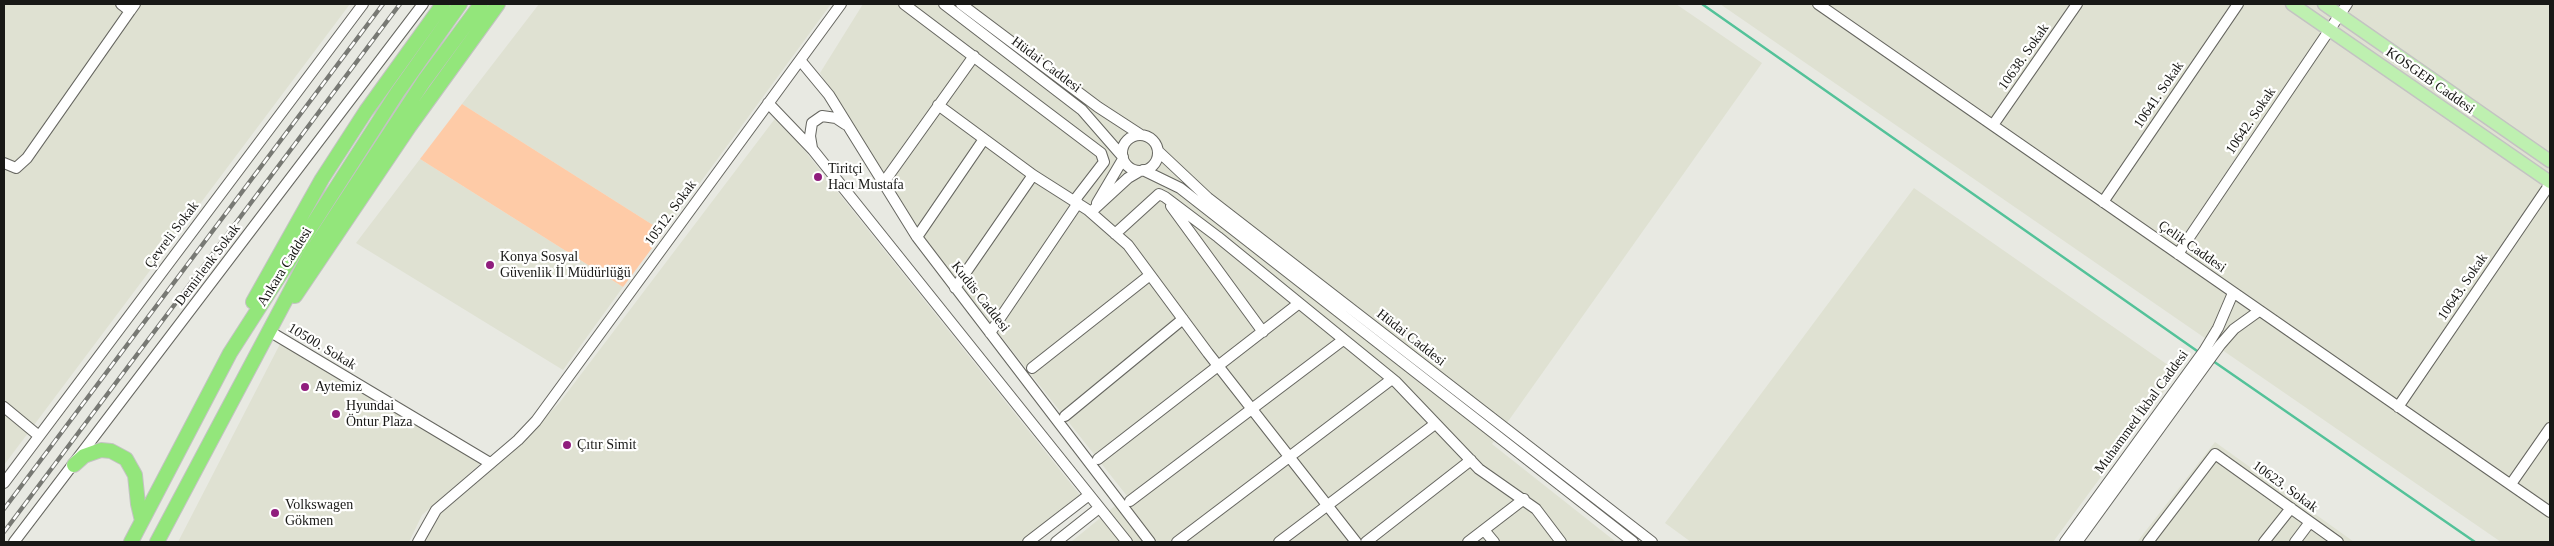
<!DOCTYPE html>
<meta charset="utf-8">
<style>
body{margin:0}
#map{position:relative;width:2554px;height:546px;overflow:hidden;background:#e8e9e2;font-family:"Times New Roman",serif}
canvas{display:block}
.frame{position:absolute;inset:0;border:5px solid #181816;pointer-events:none}
</style>
<div id="map">
<canvas width="2554" height="546"></canvas>
<div class="frame"></div>
</div>
<script>
const ctx = document.querySelector('canvas').getContext('2d');
ctx.lineJoin = 'round';
function fill(path, color) { ctx.fillStyle = color; ctx.fill(path, 'evenodd'); }
const shape = rows => new Path2D(rows.map(r => 'M' + r).join(''));
function trace(path, color, width, dash) { ctx.strokeStyle = color; ctx.lineWidth = width; ctx.lineCap = dash ? 'butt' : 'round'; ctx.setLineDash(dash || []); ctx.stroke(path); }
function write(font, color, halo, rows, align = 'center') {
  ctx.font = font + ' "Times New Roman",serif'; ctx.lineWidth = 4.5; ctx.setLineDash([]); ctx.textBaseline = 'middle'; ctx.strokeStyle = halo; ctx.fillStyle = color; for (const [text, x, y, turn = 0] of rows) {
    ctx.save(); ctx.translate(x, y); ctx.rotate((+turn || 0) * Math.PI / 180); ctx.textAlign = isNaN(turn) ? turn : align; if (halo) ctx.strokeText(text, 0, 0); ctx.fillText(text, 0, 0); ctx.restore();
  }
}
fill(shape([
 [4,4,350,4,4,465],
 [539,4,831,4,664,232,462,104],
 [863,4,1676,4,1762,63,1492,444,1616,542,1071,542,1127,496,909,220,820,73],
 [1720,4,2550,4,2550,542,2501,542],
 [777,116,1080,495,1022,542,422,542,432,521,513,452,560,402],
 [420,159,623,287,563,370,356,243],
 [1914,188,2178,372,2053,542,1691,542,1665,523],
 [280,344,481,463,422,515,409,542,178,542],
 [2215,442,2354,542,2137,542]
]), '#dfe1d2');
fill(shape([
 [462,104,664,232,623,287,420,159]
]), '#fecba7');
trace(shape([
 [1702,4,2200,353],
 [2213,361,2475,542]
]), '#53c299', 2.5);
const minor = shape([
 [121,4,130,11,135,4],
 [904,4,1101,153,1104,162,1074,201],
 [944,4,1082,110,1123,157],
 [961,4,1098,107,1141,135],
 [1818,4,2550,512],
 [800,60,829,95,917,237,1150,542],
 [768,103,813,150,1127,542],
 [938,105,1033,175,1088,210,1128,245,1208,353,1356,542],
 [1993,125,2077,4],
 '1122 153a18 18 0 1 1 36 0a18 18 0 1 1-36 0Z',
 [812,148,810,136,812,123,822,116,836,118,845,124],
 [1158,151,1208,198,1652,542],
 [4,163,16,168,27,158,130,11],
 [1143,170,1180,188,1633,542],
 [884,182,974,56],
 [2103,202,2238,4],
 [1097,203,1123,159],
 [1171,206,1263,332],
 [1091,212,1128,178,1140,171],
 [1115,234,1159,194,1165,197,1218,237,1396,382,1479,469,1536,509,1561,542],
 [917,237,984,139],
 [2178,254,2347,4],
 [955,288,1033,175],
 [269,331,490,463],
 [990,333,1078,203],
 [1032,368,1150,275],
 [4,407,39,436],
 [2398,407,2550,184],
 [1065,416,1183,319],
 [1098,459,1298,304],
 [4,483,363,4],
 [2511,484,2550,428],
 [1130,501,1343,340],
 [1484,530,1494,542],
 [14,542,423,4],
 [418,542,436,510,518,440,536,421,841,4],
 [1028,542,1089,495],
 [1056,542,1099,508],
 [1177,542,1392,379],
 [1279,542,1435,424],
 [1366,542,1471,460],
 [1468,542,1524,499],
 [2065,542,2204,351,2218,328,2233,293],
 [2077,542,2220,345,2234,329,2259,311],
 [2148,542,2215,454,2338,542],
 [2264,542,2291,508],
 [2295,542,2310,522]
]);
const major = shape([
 [2292,4,2550,182],
 [2324,4,2550,161]
]);
const highway = shape([
 [295,296,409,127,498,4],
 [253,302,322,179,366,111,443,4],
 [74,465,84,456,101,450,111,451,126,459,135,475,138,504,142,521],
 [131,542,230,353,397,93,460,4],
 [157,542,309,256,424,81,481,4]
]);
trace(minor, '#666660', 12);
trace(major, '#c3c3c2', 15);
trace(highway, '#c3c3c2', 16);
trace(minor, '#fff', 10);
trace(major, '#bef0b0', 12);
trace(highway, '#93e67b', 14);
const rail = shape([
 [4,509,383,4],
 [4,532,400,4]
]);
trace(rail, '#787974', 4.5);
trace(rail, '#fffffe', 2.5, [8]);
for (const [x, y, r, color] of [
 [818,177,5,"#901d7d"],
 [490,265,5,"#901d7d"],
 [305,387,5,"#901d7d"],
 [336,414,5,"#901d7d"],
 [567,445,5,"#901d7d"],
 [275,513,5,"#901d7d"]
]) { const dot = new Path2D(); dot.arc(x, y, r, 0, 2 * Math.PI); ctx.fillStyle = color; ctx.fill(dot); trace(dot, '#fffffe', 2); }
write('14px', '#181816', '#fffffe', [
 ["10638. Sokak",2024,57,-55],
 ["Hüdai Caddesi",1046,65,37],
 ["KOSGEB Caddesi",2430,81,35],
 ["10641. Sokak",2159,95,-56],
 ["10642. Sokak",2251,121,-56],
 ["10512. Sokak",671,213,-54],
 ["Çevreli Sokak",172,235,-53],
 ["Çelik Caddesi",2192,247,35],
 ["Demirlenk Sokak",208,265,-53],
 ["Ankara Caddesi",285,267,-58],
 ["10643. Sokak",2463,287,-56],
 ["Kudüs Caddesi",980,297,52],
 ["Hüdai Caddesi",1411,338,38],
 ["10500. Sokak",322,347,31],
 ["Muhammed İkbal Caddesi",2142,412,-54],
 ["10623. Sokak",2285,487,36]
]);
write('14px', '#181816', '#fffffe', [
 ["Tiritçi",828,169],
 ["Hacı Mustafa",828,185],
 ["Konya Sosyal",500,257],
 ["Güvenlik İl Müdürlüğü",500,273],
 ["Aytemiz",315,387],
 ["Hyundai",346,406],
 ["Öntur Plaza",346,422],
 ["Çıtır Simit",577,445],
 ["Volkswagen",285,505],
 ["Gökmen",285,521]
], 'left');
</script>
